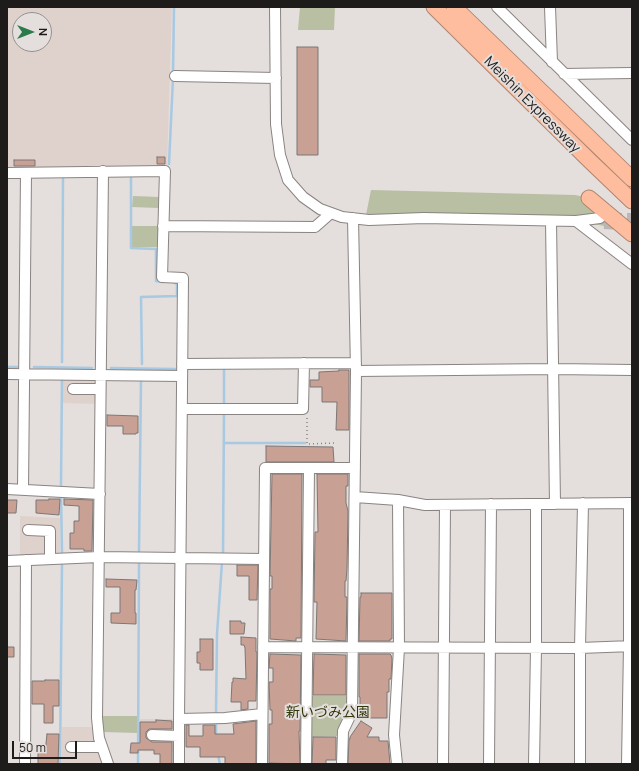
<!DOCTYPE html>
<meta charset="utf-8">
<style>
body{margin:0}
#map{position:relative;width:639px;height:771px;overflow:hidden;background:#e4dedc;font-family:Manrope,sans-serif}
canvas{display:block}
.frame{position:absolute;inset:0;border:8px solid #1e1c1b;pointer-events:none}
.north{position:absolute;left:12px;top:12px;width:40px;height:40px;box-sizing:border-box;background:#e4dedc;border:1px solid #95908f;border-radius:50%;rotate:90deg;font-size:11px;font-weight:700;line-height:16px;text-align:center;color:#1e1c1b}
.north::after{content:'';display:block;margin:auto;width:14px;height:18px;background:#2b7a4a;clip-path:polygon(50% 0,100% 100%,50% 72%,0 100%)}
.scale{position:absolute;left:12px;top:741px;width:65px;height:18px;box-sizing:border-box;border:2px solid #1e1c1b;border-top:0;padding-left:5px;font-size:12px;line-height:14px;white-space:nowrap;color:#1e1c1b;-webkit-text-stroke:3px #e4dedc;paint-order:stroke}
</style>
<div id="map">
<canvas width="639" height="771"></canvas>
<div class="frame"></div>
<div class="north">N</div>
<div class="scale">50 m</div>
</div>
<script>
const ctx = document.querySelector('canvas').getContext('2d');
ctx.lineJoin = 'round';
function fill(path, color) { ctx.fillStyle = color; ctx.fill(path, 'evenodd'); }
const shape = rows => new Path2D(rows.map(r => 'M' + r).join(''));
function trace(path, color, width, dash) { ctx.strokeStyle = color; ctx.lineWidth = width; ctx.lineCap = dash ? 'butt' : 'round'; ctx.setLineDash(dash || []); ctx.stroke(path); }
function write(font, color, halo, rows, align = 'center') {
  ctx.font = font + ' Manrope,"Noto Sans JP",sans-serif'; ctx.lineWidth = 4; ctx.setLineDash([]); ctx.textBaseline = 'middle'; ctx.strokeStyle = halo; ctx.fillStyle = color; for (const [text, x, y, turn = 0] of rows) {
    ctx.save(); ctx.translate(x, y); ctx.rotate((+turn || 0) * Math.PI / 180); ctx.textAlign = isNaN(turn) ? turn : align; if (halo) ctx.strokeText(text, 0, 0); ctx.fillText(text, 0, 0); ctx.restore();
  }
}
fill(shape([
 [7,7,172,7,167,166,7,168],
 [20,20,44,20,44,44,20,44],
 [63,378,93,379,97,381,97,404,63,403],
 [20,516,60,518,60,555,20,556],
 [140,719,176,719,176,752,139,751],
 [62,727,94,727,103,764,62,764]
]), '#dfd2cc');
fill(shape([
 [300,7,335,7,334,30,298,30],
 [371,190,575,195,589,198,627,230,576,221,365,220],
 [133,196,159,197,158,208,132,207],
 [132,226,158,226,158,247,132,247],
 [311,696,349,696,349,710,338,729,338,736,310,737],
 [102,716,137,716,137,733,104,732]
]), '#b9bfa3');
trace(shape([
 [173,73,174,7],
 [169,164,173,78],
 [131,176,131,248,156,249,156,281,162,282],
 [62,362,63,177],
 [142,364,141,297,177,296,177,284,173,282],
 [7,367,17,367],
 [34,367,92,368],
 [111,368,175,369],
 [224,403,224,369],
 [224,443,305,443],
 [61,485,62,378],
 [61,496,62,553],
 [139,551,141,379],
 [223,553,224,412],
 [216,712,217,634,222,562],
 [216,722,216,736],
 [218,755,220,764],
 [60,764,62,563],
 [138,764,139,561]
]), '#a7c9e2', 2.5);
const building = shape([
 [297,47,318,47,318,155,297,155,297,47],
 [157,157,165,157,165,164,157,164,157,157],
 [14,160,35,160,35,166,14,166,14,160],
 [339,370,349,370,349,430,336,430,337,402,322,402,322,387,310,387,310,380,319,380,319,372,339,371,339,370],
 [107,415,138,416,138,433,136,433,136,434,123,434,123,426,107,426,107,415],
 [266,446,333,447,334,462,266,462,266,446],
 [272,474,302,474,301,638,296,638,296,641,270,639,270,589,272,589,272,576,270,576,272,474],
 [317,474,348,474,348,486,346,486,346,503,348,511,347,568,346,581,345,581,345,597,347,597,346,641,316,639,317,602,314,602,315,532,318,532,317,474],
 [49,499,60,499,59,515,36,513,36,500,49,500,49,499],
 [64,499,93,500,92,551,84,551,84,549,70,549,70,533,74,533,74,521,79,521,79,506,64,505,64,499],
 [7,500,17,500,16,513,7,513,7,500],
 [237,565,258,565,257,600,249,600,249,576,237,576,237,565],
 [106,579,137,580,136,590,135,590,135,613,136,613,136,624,111,623,111,613,120,613,120,587,106,587,106,579],
 [361,593,392,593,392,639,390,639,390,641,359,641,360,597,361,597,361,593],
 [230,621,241,621,241,623,245,623,244,634,230,634,230,621],
 [241,637,256,638,256,652,257,652,256,701,248,701,248,709,241,710,241,702,231,702,232,682,233,682,233,678,246,679,245,648,244,645,241,645,241,637],
 [200,639,213,639,213,670,200,670,200,663,197,663,197,652,200,652,200,639],
 [7,647,14,647,14,657,7,657,7,647],
 [270,654,301,655,300,731,299,731,300,764,269,763,269,724,272,724,272,710,270,710,269,682,273,682,273,668,269,668,270,654],
 [314,654,346,655,346,695,313,695,314,654],
 [359,654,390,654,391,655,392,659,391,679,389,679,389,692,387,692,387,718,360,718,360,697,359,697,359,654],
 [45,680,59,680,59,706,53,706,53,723,44,723,44,704,32,704,32,681,45,681,45,680],
 [156,720,172,721,172,729,149,729,146,732,146,738,152,742,172,742,172,764,160,764,160,754,154,754,154,750,138,750,138,753,130,753,131,743,140,743,140,722,156,722,156,720],
 [256,721,256,764,225,764,225,757,200,757,200,747,186,747,186,725,189,725,189,736,203,736,203,725,215,725,215,734,234,734,233,724,256,721],
 [361,721,372,728,367,737,379,737,379,741,388,741,390,764,348,764,349,739,350,739,350,737,361,721],
 [47,734,59,734,58,764,38,764,38,753,45,753,47,734],
 [313,737,336,737,336,760,326,760,326,764,312,764,313,737]
]);
fill(building, '#c8a094');
trace(building, '#7c7775', 1);
trace(shape([
 [612,218,632,218],
 [604,224,622,225]
]), '#bcb7b5', 10, [10, 5]);
const minor = shape([
 [275,7,276,124,280,155,288,180,303,197,320,209,342,217,369,220,424,218,576,221,600,218],
 [497,7,632,140],
 [550,7,552,62],
 [564,74,632,73],
 [175,76,276,78],
 [103,171,97,718,99,738,108,764],
 [7,173,165,171,162,277,183,278,179,719,225,718,262,714],
 [551,221,555,504],
 [576,221,632,264],
 [163,226,315,227,331,213],
 [182,364,356,363],
 [356,371,554,369,632,370],
 [7,374,182,376],
 [73,389,100,389],
 [182,409,303,409,304,363],
 [7,489,100,494],
 [23,490,26,173],
 [355,497,398,500,425,505,632,503],
 [28,530,50,531,50,559],
 [7,561,99,557,264,559],
 [263,647,580,648,632,646],
 [152,735,179,736],
 [71,747,102,747],
 [25,764,26,560],
 [179,764,179,719],
 [262,764,265,468,355,468],
 [306,764,309,468],
 [342,764,343,731,352,712,356,371,353,218],
 [397,764,394,735,399,648,398,500],
 [443,764,445,505],
 [489,764,491,504],
 [534,764,536,648,536,504],
 [580,764,580,648,583,503],
 [627,764,629,646,629,503]
]);
const highway = shape([
 [434,7,590,161,632,201],
 [454,7,632,179],
 [589,198,632,234]
]);
trace(minor, '#898482', 12);
trace(highway, '#af8570', 17);
trace(shape([
 [307,418,307,444,334,443]
]), '#878381', 1.5, [1, 3]);
trace(minor, '#fff', 10);
trace(highway, '#fdbd9e', 15);
write('14px', '#1e1c1b', '#e4dedc', [
 ["Meishin Expressway",532,105,45]
]);
write('14px', '#31370b', '#e4dedc', [
 ["新いづみ公園",328,713]
]);
</script>
